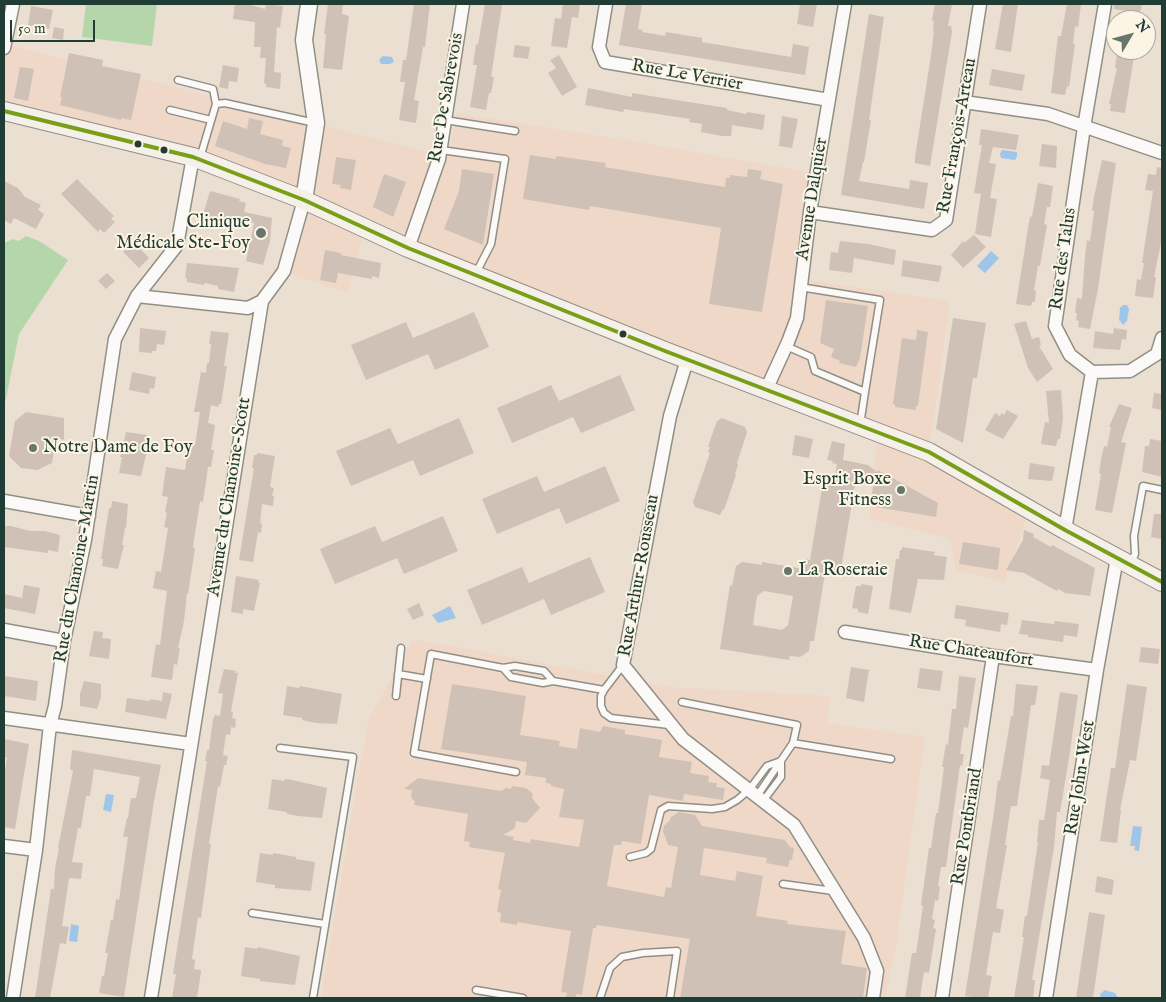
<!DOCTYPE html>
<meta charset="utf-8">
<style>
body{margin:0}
#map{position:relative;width:1166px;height:1002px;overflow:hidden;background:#eadfd0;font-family:"IM FELL English",serif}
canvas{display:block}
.frame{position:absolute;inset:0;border:5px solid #1f3d34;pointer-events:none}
.north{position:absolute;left:1106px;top:10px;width:50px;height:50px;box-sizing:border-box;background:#fcf5e5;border:1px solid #a4ab9e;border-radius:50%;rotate:53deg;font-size:14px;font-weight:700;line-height:20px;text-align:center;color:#1f3d34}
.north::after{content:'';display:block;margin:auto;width:18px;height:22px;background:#66766b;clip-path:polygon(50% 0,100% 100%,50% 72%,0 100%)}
.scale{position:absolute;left:10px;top:20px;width:85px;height:22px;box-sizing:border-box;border:2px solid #1f3d34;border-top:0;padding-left:6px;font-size:15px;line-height:18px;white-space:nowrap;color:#1f3d34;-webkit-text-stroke:4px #fcf5e5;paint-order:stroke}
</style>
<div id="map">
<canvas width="1166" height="1002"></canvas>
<div class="frame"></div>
<div class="north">N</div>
<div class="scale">50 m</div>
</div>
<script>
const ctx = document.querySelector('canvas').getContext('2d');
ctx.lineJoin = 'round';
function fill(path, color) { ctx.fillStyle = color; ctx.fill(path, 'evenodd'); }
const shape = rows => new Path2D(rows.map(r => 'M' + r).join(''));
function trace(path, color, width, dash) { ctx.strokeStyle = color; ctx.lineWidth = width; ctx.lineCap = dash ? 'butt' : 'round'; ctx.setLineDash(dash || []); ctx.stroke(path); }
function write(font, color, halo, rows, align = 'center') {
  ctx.font = font + ' "IM FELL English",serif'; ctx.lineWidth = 4; ctx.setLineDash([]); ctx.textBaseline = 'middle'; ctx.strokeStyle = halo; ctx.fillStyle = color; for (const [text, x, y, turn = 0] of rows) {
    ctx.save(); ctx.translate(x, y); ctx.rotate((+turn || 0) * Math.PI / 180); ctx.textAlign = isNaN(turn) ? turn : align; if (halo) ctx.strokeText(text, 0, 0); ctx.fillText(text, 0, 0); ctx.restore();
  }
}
fill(shape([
 [4,44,449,157,456,113,638,142,818,174,811,215,794,278,950,301,929,452,1029,510,1004,582,956,570,950,539,869,519,878,433,365,229,347,293,284,271,304,200,193,157,4,111],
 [413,639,670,687,831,696,826,723,925,737,896,946,885,998,321,998,368,721]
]), '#f0d8c8');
fill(shape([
 [86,4,157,4,152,46,82,37],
 [26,236,39,241,68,260,19,334,4,408,4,243,13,239,19,241]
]), '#b4d6aa');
fill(shape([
 [383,56,392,57,394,62,390,64,381,64,379,60],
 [1002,150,1017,152,1017,156,1015,160,1001,158,1000,154],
 [991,251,999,258,985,273,977,266],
 [1123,305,1127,305,1129,309,1127,321,1123,325,1119,320,1120,308],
 [450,606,456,618,438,623,432,615],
 [106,794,114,795,111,812,103,810],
 [1133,826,1142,827,1139,851,1134,850,1135,846,1130,846],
 [71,924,79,926,77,942,69,941],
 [1105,990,1115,993,1118,998,1101,998,1100,994]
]), '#9fc6e8');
fill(shape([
 [235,4,247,4,265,9,266,4,283,6,280,28,277,27,274,72,281,73,280,89,266,87,266,84,264,83,266,58,260,58,261,47,254,47,255,22,233,19],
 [328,4,343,4,342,14,349,16,342,70,323,68,326,34,324,34],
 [414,4,430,4,425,47,423,47,414,100,419,101,416,123,399,120,405,82,400,82,403,60,406,60],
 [485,4,502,5,491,77,494,77,491,93,489,93,486,110,470,107,477,65,473,65,476,44,478,45],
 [563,4,580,4,578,18,572,17,567,48,551,46,555,18,561,19],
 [626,4,642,4,638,29,643,30,642,32,665,36,666,32,702,38,702,42,791,57,793,44,809,47,805,75,619,45],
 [800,4,817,4,813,27,797,24],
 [935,4,952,4,948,26,951,26,952,32,930,166,915,163,915,157,931,55,934,31,933,31,934,21,932,20],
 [1003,4,1018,4,1011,52,995,49],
 [1067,4,1081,5,1078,27,1075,26,1073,44,1075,44,1069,87,1067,86,1065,95,1051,93,1058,36,1061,36],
 [1114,4,1142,4,1140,13,1114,9],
 [31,6,53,10,49,29,28,25],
 [869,14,884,17,869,120,871,120,864,162,863,162,859,181,909,189,910,180,928,183,924,209,841,195],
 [54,27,64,29,63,40,52,38],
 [515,45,530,47,528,59,513,57],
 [69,53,103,60,102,66,141,74,131,120,121,118,121,120,60,105,62,97,60,97],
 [1117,53,1134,56,1125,113,1110,111,1111,104,1109,104,1117,68,1115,68],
 [559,55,577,87,562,96,548,73,556,68,550,60],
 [223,65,239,68,237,82,229,81,228,89,219,87],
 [20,67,34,69,28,101,14,98],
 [992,69,1025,75,1022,91,989,85],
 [588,88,632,97,632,93,663,98,727,108,727,110,746,114,747,112,765,115,763,130,732,125,731,136,722,136,701,132,702,124,689,122,690,119,624,109,623,112,585,105],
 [782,116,798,119,792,148,779,146],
 [249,118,263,121,260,134,283,140,282,146,291,148,286,168,265,164,215,146,223,121,247,129],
 [981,129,1019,135,1016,150,993,147,989,163,996,164,990,198,997,199,991,237,975,234,981,194,974,193,982,145,979,145],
 [1042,144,1057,146,1056,168,1039,166],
 [530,155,556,159,556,156,606,163,605,167,725,187,726,178,730,178,730,175,747,177,748,169,762,171,760,179,783,184,762,312,709,304,721,228,590,206,589,210,523,199],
 [336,157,356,160,351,190,340,188,341,185,332,184],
 [1102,160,1116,163,1098,289,1090,329,1078,327,1079,321,1076,320,1077,313,1075,313,1077,298,1082,299,1085,256,1087,240,1090,241,1094,211,1092,211,1094,197],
 [1157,167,1162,168,1162,238,1154,277,1156,277,1153,298,1135,296,1137,279,1141,280,1144,263,1142,263,1153,191,1145,190,1148,174,1156,175],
 [462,169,494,174,483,245,444,229,459,191],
 [384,174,406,182,393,217,373,207],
 [77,179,114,216,111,219,115,222,104,233,100,229,98,232,61,194],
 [4,181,18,188,25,197,41,205,38,210,44,214,36,229,14,218,11,224,4,220],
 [1038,183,1053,186,1050,207,1047,207,1044,224,1047,225,1040,266,1038,266,1034,290,1036,291,1035,302,1032,302,1031,306,1016,304,1030,216,1032,217],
 [210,191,240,199,239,201,246,203,244,212,272,218,270,241,263,265,246,261,254,223,233,217,233,220,219,216,217,223,202,218],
 [974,235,986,247,963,268,951,255,963,241,964,243],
 [840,241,868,244,896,250,894,265,854,258,852,273,829,270,831,252,838,253],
 [134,242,149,258,139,268,123,252],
 [325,250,341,253,341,255,381,263,379,278,372,276,372,279,338,273,336,283,320,280],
 [903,260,942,266,939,282,901,276],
 [187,263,239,268,234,292,218,289,218,286,205,283,204,285,187,282,187,278,185,278],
 [107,273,115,281,106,289,98,281],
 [826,300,868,306,860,358,856,367,839,363,840,361,831,357,834,349,820,343],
 [474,312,489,347,435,370,428,354,366,380,351,345,406,322,413,338],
 [953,318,986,323,977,378,973,378,963,443,936,429],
 [1026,321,1032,339,1039,337,1041,345,1039,346,1053,369,1037,382,1028,368,1014,324],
 [140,328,166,331,164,345,157,344,156,351,152,351,152,353,139,352],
 [1114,328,1127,330,1126,340,1122,339,1120,350,1093,348,1095,331,1113,334],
 [917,330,928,332,918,406,916,406,916,410,895,407,895,404,893,404,902,338,916,340],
 [211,331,229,333,224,366,227,366,221,404,219,404,218,407,211,405,208,423,215,425,211,450,214,450,211,467,208,467,203,502,200,501,193,547,195,548,188,594,187,593,184,621,178,648,180,648,177,665,174,664,172,680,151,677,156,644,160,645,167,591,153,588,156,571,161,572,168,528,164,527,167,513,165,512,168,497,162,496,166,467,185,470,189,444,195,445,200,412,194,412,201,372,206,373,207,363,209,363,211,344,209,344],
 [132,372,156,377,154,389,150,388,149,394,129,390],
 [620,375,635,410,581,433,573,417,512,443,497,408,551,385,559,401],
 [1061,390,1063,418,1060,439,1058,439,1056,446,1041,444,1045,422,1049,423,1046,391],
 [1154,393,1162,394,1162,410,1152,408],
 [1119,404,1132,408,1121,442,1126,443,1112,513,1095,510,1101,474,1099,473,1101,460,1104,446,1107,447,1111,427,1109,427],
 [1007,410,1018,416,1003,439,985,430,995,413,1000,416,1001,413,1004,415],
 [26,412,64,418,64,440,56,437,52,463,37,470,21,468,9,456,15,421],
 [459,418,474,453,420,476,413,460,351,486,336,451,390,428,398,444],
 [722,418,745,427,747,432,737,463,738,465,735,474,736,475,724,510,723,509,720,515,695,507,693,502,710,453,708,452,710,447,708,447,712,435,717,421],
 [126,432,147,435,146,446,148,447,141,476,119,473,122,457,120,457],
 [795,435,813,439,809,458,792,455],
 [1150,439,1162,441,1162,477,1142,472,1145,446,1149,446],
 [832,441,845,444,843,460,868,465,877,472,878,470,938,503,936,517,870,506,874,481,856,478,840,575,825,573,814,641,810,641,809,651,800,657,790,656,789,660,720,649,730,585,732,586,736,566,742,562,762,565,762,562,804,569,805,559,810,560,823,482,834,483,837,464,832,463,833,461,827,460],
 [764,591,793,596,788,625,782,630,753,625,757,596],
 [257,453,275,456,270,487,274,488,272,496,274,496,273,506,262,504,260,523,262,524,261,533,258,532,253,562,239,560,254,468,252,468,254,455,257,455],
 [1030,463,1055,467,1052,481,1028,479],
 [605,466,620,501,566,524,559,508,497,534,482,499,537,476,544,492],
 [112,501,128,504,126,528,125,528,122,545,124,545,118,569,102,566,103,559,101,559,109,508,111,508],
 [1154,514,1162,514,1162,539,1151,537],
 [443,516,458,551,404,574,397,558,335,584,320,549,375,526,382,542],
 [4,526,11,526,30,531,45,531,60,535,58,552,48,550,48,553,4,547],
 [1024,530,1034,534,1033,537,1051,547,1052,545,1095,568,1090,596,1065,593,1058,589,1057,591,1024,573,1006,570,1023,540],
 [963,542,1000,548,998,569,997,570,959,564],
 [902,547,935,552,934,555,947,557,944,580,918,579,911,613,889,609,896,559,899,559,900,550,902,550],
 [590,557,605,592,551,615,544,599,482,625,467,590,522,567,529,583],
 [236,576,259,580,258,582,260,583,254,611,243,609,243,614,231,612],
 [861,584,873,586,868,614,858,612,858,609,852,608,856,586,861,586],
 [24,585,40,588,35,614,4,608,4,594,22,598],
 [419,603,424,615,413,620,407,609],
 [956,605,1009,613,1007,625,1001,624,1000,632,965,626,966,620,954,618],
 [1022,620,1054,624,1055,621,1079,624,1077,637,1064,635,1063,642,1028,637,1028,635,1019,634],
 [94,631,103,632,102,638,111,639,109,659,89,656],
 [1141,647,1160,649,1158,664,1139,662],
 [851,667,869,670,864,702,846,698],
 [920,668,943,671,940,691,917,688],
 [224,669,236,671,235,673,238,673,231,711,233,712,232,718,236,719,235,728,231,727,230,735,226,734,223,755,228,756,226,765,224,765,220,787,218,786,209,844,211,844,203,903,201,918,198,917,192,959,195,960,194,969,201,970,201,972,197,998,172,998,176,974,173,974,207,761,205,761,207,750,209,750,213,719,215,715,220,716,223,694,218,693],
 [4,676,38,681,36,701,4,696],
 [959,676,976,678,968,728,964,727,960,754,964,754,962,766,960,765,946,867,941,867,938,886,940,887,938,901,935,900,932,919,935,920,933,928,936,929,929,973,924,972,920,998,905,998,912,953,916,953,923,906,921,905,929,848,931,848,936,813,938,813,944,767,942,767,946,744,948,745,952,709,956,709],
 [84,681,101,684,101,697,97,709,80,706,80,694],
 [452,684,526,696,520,735,560,741,559,746,577,749,580,728,600,732,603,726,625,730,625,734,662,740,659,757,692,762,690,773,709,776,708,782,717,783,716,787,725,788,723,800,684,794,683,801,649,795,641,844,622,841,621,845,614,845,607,886,664,897,666,887,671,888,678,847,668,845,663,831,664,826,670,820,671,817,679,812,695,815,702,826,785,840,790,847,794,848,792,860,790,859,788,867,766,863,767,858,704,848,700,875,735,881,737,871,763,876,756,916,788,921,787,924,846,931,841,964,867,968,863,998,680,998,690,939,597,925,596,928,593,928,582,995,576,994,576,998,566,998,567,993,561,992,571,931,517,922,517,925,500,922,501,913,497,912,501,890,498,889,505,853,469,847,470,842,464,841,468,814,414,805,415,802,411,797,412,790,404,789,418,778,501,791,506,788,511,789,512,786,526,788,533,794,532,798,540,808,526,823,516,821,515,828,503,835,514,837,513,840,530,843,531,839,579,847,584,820,559,817,564,789,551,786,551,784,546,783,546,778,525,775,527,762,441,749],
 [1016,684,1038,686,1035,705,1031,705,1017,806,1011,806,1005,845,1007,845,996,908,1004,910,1000,933,993,932,986,975,992,976,988,998,979,998,965,996,994,812,998,780,1000,781,1011,716,1013,716],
 [1127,684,1147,687,1136,761,1130,760,1120,810,1121,810,1117,843,1100,841,1111,768,1115,768],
 [287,686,299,688,300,686,342,694,337,724,316,723,302,720,302,718,283,715],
 [163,692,172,694,166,719,125,712,127,698,150,701,150,699,162,701],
 [1060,692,1078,695,1069,758,1060,812,1057,812,1054,847,1032,980,1035,980,1033,998,1014,998,1024,937,1022,937,1025,916,1027,916,1038,842,1037,842,1039,820,1044,820,1050,780,1040,778,1042,765,1049,766],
 [4,739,29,744,15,829,4,827,4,779,7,757,4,757],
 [72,750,161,765,154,801,124,997,99,993,102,976,104,976,108,953,105,953,111,920,113,920,116,899,119,900,128,837,123,837,127,818,128,818,131,798,136,798,140,777,94,769,90,796,86,796,81,828,78,828,72,862,83,863,81,879,69,878,62,926,69,927,66,944,60,943,50,998,35,998,51,889,54,889,55,868,59,849,58,848,73,771,70,769],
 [272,779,284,781,285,779,292,780,327,788,322,818,298,816,287,814,287,812,268,809],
 [260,853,273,855,273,853,296,857,296,859,315,862,311,891,275,888,275,885,256,882],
 [1097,876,1114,880,1112,895,1095,892],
 [1089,912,1105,915,1093,998,1076,998],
 [245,947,257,949,258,947,300,956,295,985,260,981,260,979,241,976]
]), '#d0c1b6');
const service = shape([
 [178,80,213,89,216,104],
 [170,110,211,120],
 [445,120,515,131],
 [441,150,505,159,491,244,476,273],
 [200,158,216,104,225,103,315,123],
 [800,287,880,300,865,392],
 [786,346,811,357,815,371,865,392,860,425],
 [1131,563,1135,554,1134,536,1143,486,1162,490],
 [503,668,511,677,543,683,553,681],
 [398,674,427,679],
 [604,690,601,696,601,706,604,713,611,718,669,725],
 [396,696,401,648],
 [682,702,797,725,793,743,757,796],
 [793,743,891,759],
 [280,748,353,757,313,998],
 [516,772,414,753,431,654,503,668,515,666,544,671,553,681,604,690,623,665],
 [763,801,781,777,781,763],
 [630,857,646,853,651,849,661,810,668,806,712,809,725,807,737,800,749,790,767,766,781,761],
 [783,884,833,891],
 [252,913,325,924],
 [476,990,523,998],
 [600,998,610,968,622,957,643,953,677,951,670,998]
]);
const minor = shape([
 [606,4,599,47,605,62,829,100],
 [4,48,13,4],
 [964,102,1048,114,1162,153],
 [810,212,932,230,946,220,980,4],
 [408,248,439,159,463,4],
 [137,296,248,308,262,301],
 [687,360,670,416,623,665,683,739,794,825,864,938,877,971,873,998],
 [1092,372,1070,355,1055,326,1084,127,1105,4],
 [1092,372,1130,371,1157,354,1162,338],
 [766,390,788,342,797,318,810,212,845,4],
 [4,501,89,516],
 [1065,530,1092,372],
 [4,630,64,641],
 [845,632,993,656,1097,670],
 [4,718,191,744],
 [4,846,36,850],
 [13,998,36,850,50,725,55,706,64,641,85,540,115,339,137,296,177,245,193,157],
 [151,998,262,301,284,271,304,200],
 [942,998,993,656],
 [1046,998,1097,670,1117,558]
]);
const tertiary = shape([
 [304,200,316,123,304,40,309,4]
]);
const secondary = shape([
 [4,111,193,157,304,200,408,248,665,351,929,452,1065,530,1162,582]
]);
trace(service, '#908f86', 9);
trace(minor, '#908f86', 15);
trace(tertiary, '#908f86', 19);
trace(secondary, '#908f86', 20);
trace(service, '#fcfaf8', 6);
trace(minor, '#fcfaf8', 12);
trace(tertiary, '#fcfaf8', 16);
trace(secondary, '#f5f0ea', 18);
trace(shape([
 [4,111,193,157,304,200,408,248,665,351,929,452,1065,530,1162,582]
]), '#799e17', 4);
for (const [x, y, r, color] of [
 [138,144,4.5,"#1f3d34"],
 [164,150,4.5,"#1f3d34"],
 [261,233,6,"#66766b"],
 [623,334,4.5,"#1f3d34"],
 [33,448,5,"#66766b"],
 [901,490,5,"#66766b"],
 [788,571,5,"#66766b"]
]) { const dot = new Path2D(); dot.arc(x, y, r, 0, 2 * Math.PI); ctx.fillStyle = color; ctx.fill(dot); trace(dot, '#fcf5e5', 2); }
write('18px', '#1f3d34', '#fcf5e5', [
 ["Rue Le Verrier",687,76,10],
 ["Rue De Sabrevois",447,98,-80],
 ["Rue François-Arteau",958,136,-80],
 ["Avenue Dalquier",813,199,-81],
 ["Rue des Talus",1064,259,-82],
 ["Avenue du Chanoine-Scott",230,497,-81],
 ["Rue du Chanoine-Martin",78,569,-80],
 ["Rue Arthur-Rousseau",640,576,-80],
 ["Rue Chateaufort",971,652,9],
 ["Rue John-West",1081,778,-81],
 ["Rue Pontbriand",968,827,-81]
]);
write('18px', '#1f3d34', '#fcf5e5', [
 ["Clinique",250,223],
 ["Médicale Ste-Foy",250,244],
 ["Notre Dame de Foy",43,448,"left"],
 ["Esprit Boxe",891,480],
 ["Fitness",891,501],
 ["La Roseraie",798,571,"left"]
], 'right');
</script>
